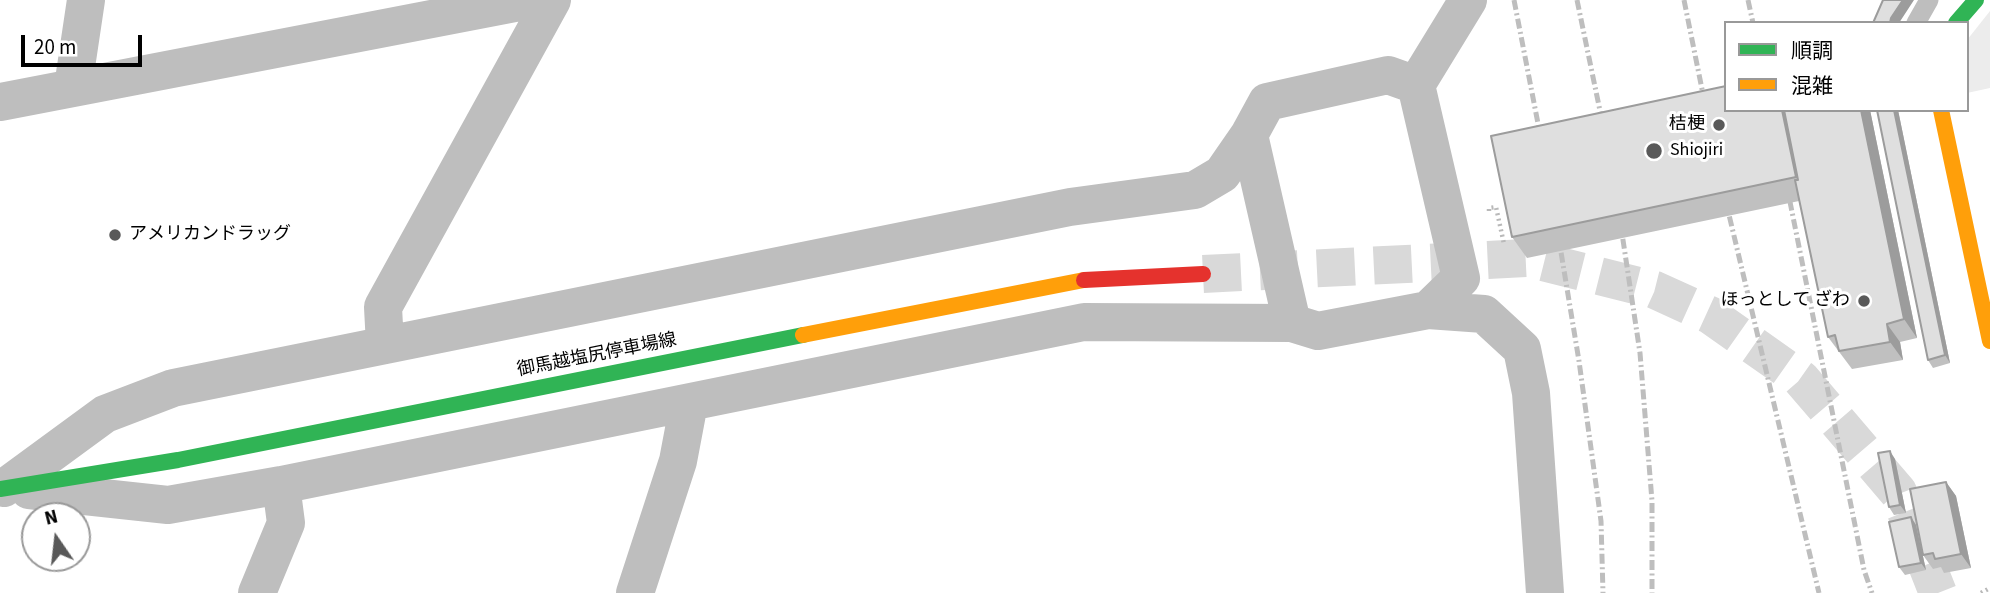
<!DOCTYPE html>
<meta charset="utf-8">
<style>
body{margin:0}
#map{position:relative;width:1990px;height:593px;overflow:hidden;background:#fff;font-family:"Source Sans 3","Noto Sans JP",sans-serif}
canvas{display:block}
.legend{position:absolute;left:1724px;top:21px;width:245px;height:91px;box-sizing:border-box;background:#fff;border:2px solid #999;margin:0;padding:9px 12px;list-style:none;font-size:21px;color:#000}
.legend li{display:flex;align-items:center;gap:14px;height:35px}
.legend b{width:35px;border:2px solid #999}
.north{position:absolute;left:21px;top:502px;width:70px;height:70px;box-sizing:border-box;background:#fff;border:2px solid #999;border-radius:50%;rotate:346deg;font-size:19px;font-weight:700;line-height:28px;text-align:center;color:#000}
.north::after{content:'';display:block;margin:auto;width:24px;height:32px;background:#595959;clip-path:polygon(50% 0,100% 100%,50% 72%,0 100%)}
.scale{position:absolute;left:21px;top:35px;width:121px;height:32px;box-sizing:border-box;border:4px solid #000;border-top:0;padding-left:9px;font-size:21px;line-height:24px;white-space:nowrap;color:#000;-webkit-text-stroke:5px #fff;paint-order:stroke}
</style>
<div id="map">
<canvas width="1990" height="593"></canvas>
<ul class="legend">
<li><b style="height:9px;background:#30b455"></b>順調</li>
<li><b style="height:9px;background:#ff9f0a"></b>混雑</li>
</ul>
<div class="north">N</div>
<div class="scale">20 m</div>
</div>
<script>
const ctx = document.querySelector('canvas').getContext('2d');
ctx.lineJoin = 'round';
function fill(path, color) { ctx.fillStyle = color; ctx.fill(path, 'evenodd'); }
const shape = rows => new Path2D(rows.map(r => 'M' + r).join(''));
function trace(path, color, width, dash) { ctx.strokeStyle = color; ctx.lineWidth = width; ctx.lineCap = dash ? 'butt' : 'round'; ctx.setLineDash(dash || []); ctx.stroke(path); }
function write(font, color, halo, rows, align = 'center') {
  ctx.font = font + ' "Source Sans 3","Noto Sans JP",sans-serif'; ctx.lineWidth = 6; ctx.setLineDash([]); ctx.textBaseline = 'middle'; ctx.strokeStyle = halo; ctx.fillStyle = color; for (const [text, x, y, turn = 0] of rows) {
    ctx.save(); ctx.translate(x, y); ctx.rotate((+turn || 0) * Math.PI / 180); ctx.textAlign = isNaN(turn) ? turn : align; if (halo) ctx.strokeText(text, 0, 0); ctx.fillText(text, 0, 0); ctx.restore();
  }
}
fill(shape([
 [1990,11,1990,88,1967,93,1967,40]
]), '#ececec');
trace(shape([
 [1203,274,1527,258,1655,290,1710,315,1801,379,1898,492,1938,593]
]), '#d9d9d9', 38, [38, 19]);
trace(shape([
 [1489,211,1489,208,1496,207,1504,244],
 [1981,593,1990,588]
]), '#b9b9b9', 4.5, [2, 3.5]);
trace(shape([
 [1916,23,1929,0]
]), '#bebebe', 19);
trace(shape([
 [73,87,86,0],
 [0,102,530,0],
 [1249,135,1292,323],
 [1428,310,1484,314,1522,349,1531,393,1545,593],
 [385,345,383,307,552,0],
 [4,488,105,414,173,388,1070,207,1195,190,1222,174,1249,135,1267,102,1388,75,1416,85],
 [29,490,168,505,281,485,1084,322,1292,323,1318,331,1428,310,1461,278,1416,85,1468,0],
 [257,593,286,523,281,485],
 [635,593,678,461,689,403]
]), '#bebebe', 38);
trace(shape([
 [1956,23,1976,0],
 [0,489,178,460,803,335]
]), '#30b455', 16);
trace(shape([
 [1941,110,1990,341],
 [803,335,1084,280]
]), '#ff9f0a', 16);
trace(shape([
 [1084,280,1203,274]
]), '#e5322d', 16);
trace(shape([
 [1514,0,1542,144],
 [1577,0,1604,130],
 [1684,0,1706,109],
 [1748,0,1753,23],
 [1786,182,1864,570,1872,593],
 [1725,198,1819,593],
 [1620,220,1640,353,1652,501,1652,593],
 [1558,234,1579,361,1601,521,1603,593]
]), '#bebebe', 5, [10, 3.5, 2, 3.5]);
fill(shape([
 [1870,110,1917,338,1900,342,1903,360,1852,369,1828,337,1799,201,1527,258,1512,237],
 [1877,110,1898,110,1950,363,1933,368,1928,360],
 [1895,459,1906,513,1894,515,1889,507],
 [1946,482,1956,496,1971,568,1944,573,1941,567,1933,569,1923,555],
 [1911,517,1916,525,1926,570,1905,575,1899,567]
]), '#c0c0c0');
fill(shape([
 [1903,0,1914,0,1899,23,1890,23,1891,18],
 [1782,110,1793,110,1811,198,1796,177],
 [1861,110,1870,110,1917,338,1904,319],
 [1894,110,1898,110,1950,363,1945,355],
 [1887,324,1900,342,1903,360,1890,342],
 [1890,451,1895,459,1906,513,1900,505],
 [1946,482,1956,496,1971,568,1961,554],
 [1911,517,1916,525,1926,570,1921,563]
]), '#9c9c9c');
const building = shape([
 [1883,0,1903,0,1891,18,1890,23,1873,23,1883,0],
 [1726,86,1726,110,1782,110,1796,177,1512,237,1491,136,1726,86],
 [1784,110,1861,110,1904,319,1887,324,1890,342,1839,351,1835,335,1828,337,1795,180,1798,180,1784,110],
 [1877,110,1894,110,1945,355,1928,360,1877,110],
 [1890,451,1900,505,1889,507,1878,453,1890,451],
 [1946,482,1961,554,1935,559,1933,553,1923,555,1910,489,1946,482],
 [1911,517,1921,563,1899,567,1889,522,1911,517]
]);
fill(building, '#dfdfdf');
trace(building, '#9c9c9c', 2);
for (const [x, y, r, color] of [
 [1719,125,7,"#595959"],
 [1654,151,9,"#595959"],
 [115,235,7,"#595959"],
 [1864,301,7,"#595959"]
]) { const dot = new Path2D(); dot.arc(x, y, r, 0, 2 * Math.PI); ctx.fillStyle = color; ctx.fill(dot); trace(dot, '#fff', 2.5); }
write('18px', '#000', '#fff', [
 ["桔梗",1705,125],
 ["Shiojiri",1670,151,"left"],
 ["アメリカンドラッグ",129,235,"left"],
 ["ほっとして ざわ",1850,301]
], 'right');
write('18px', '#000', '#fff', [
 ["御馬越塩尻停車場線",597,356,-11]
]);
</script>
